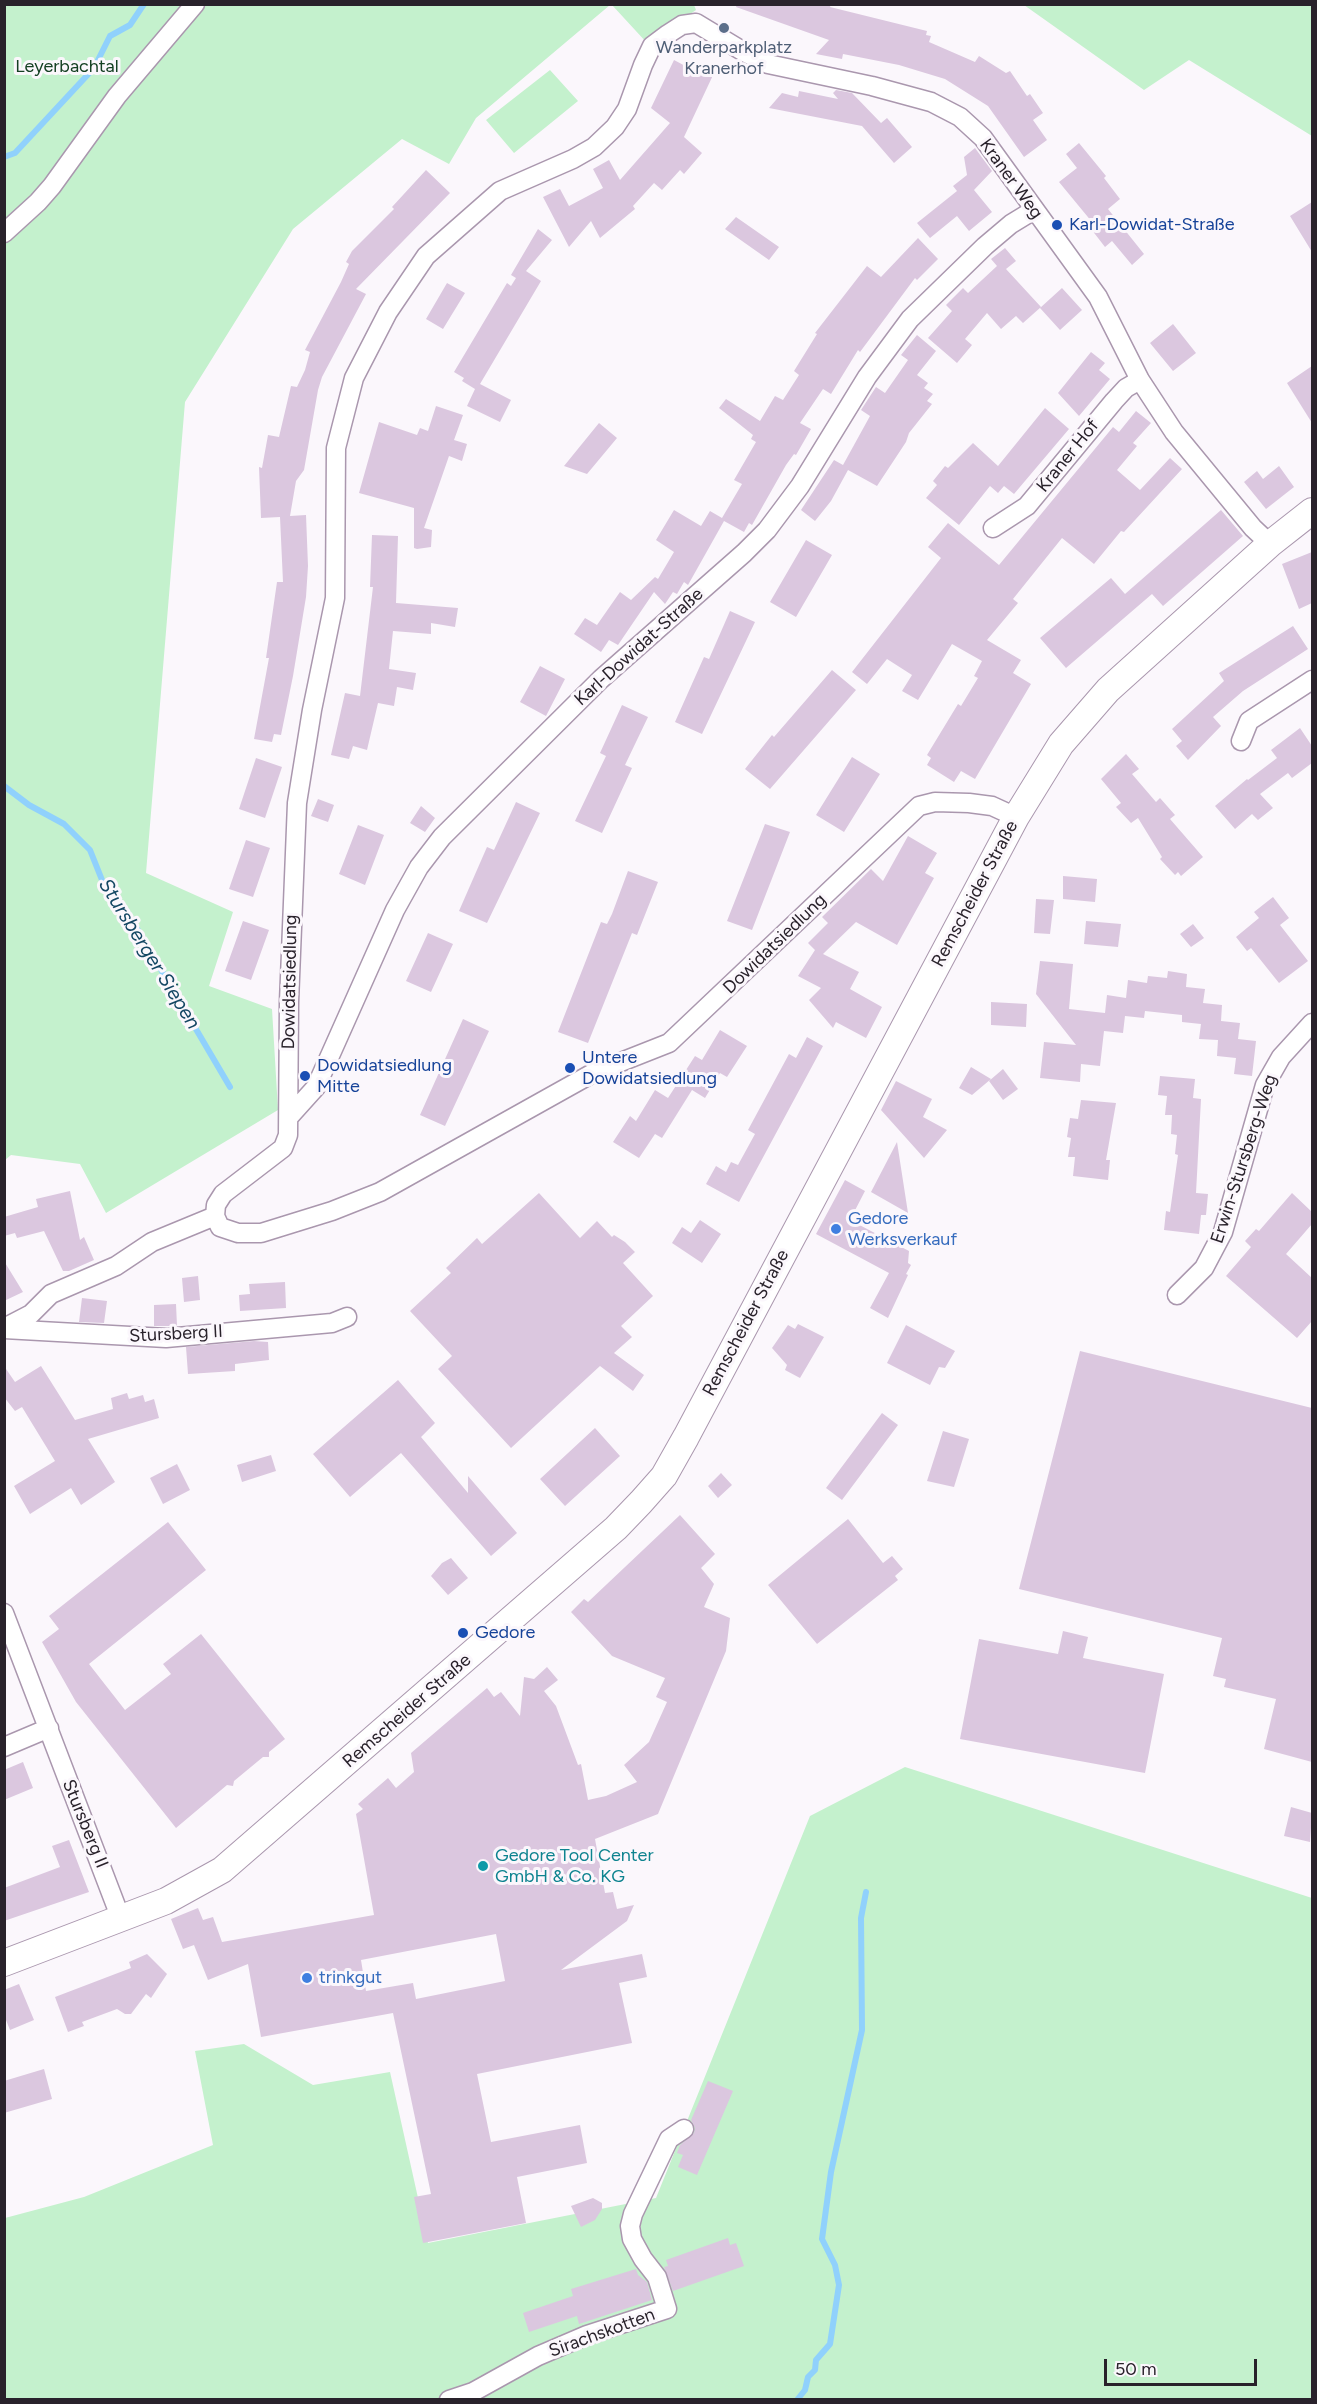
<!DOCTYPE html>
<meta charset="utf-8">
<style>
body{margin:0}
#map{position:relative;width:1317px;height:2404px;overflow:hidden;background:#fbf7fc;font-family:Figtree,sans-serif}
canvas{display:block}
.frame{position:absolute;inset:0;border:6px solid #29222b;pointer-events:none}
.scale{position:absolute;left:1104px;top:2359px;width:153px;height:27px;box-sizing:border-box;border:3px solid #29222b;border-top:0;padding-left:8px;font-size:18px;line-height:21px;white-space:nowrap;color:#29222b;-webkit-text-stroke:4px #fbf7fc;paint-order:stroke}
</style>
<div id="map">
<canvas width="1317" height="2404"></canvas>
<div class="frame"></div>
<div class="scale">50 m</div>
</div>
<script>
const ctx = document.querySelector('canvas').getContext('2d');
ctx.lineJoin = 'round';
function fill(path, color) { ctx.fillStyle = color; ctx.fill(path, 'evenodd'); }
const shape = rows => new Path2D(rows.map(r => 'M' + r).join(''));
function trace(path, color, width, dash) { ctx.strokeStyle = color; ctx.lineWidth = width; ctx.lineCap = dash ? 'butt' : 'round'; ctx.setLineDash(dash || []); ctx.stroke(path); }
function write(font, color, halo, rows, align = 'center') {
  ctx.font = font + ' Figtree,sans-serif'; ctx.lineWidth = 6; ctx.setLineDash([]); ctx.textBaseline = 'middle'; ctx.strokeStyle = halo; ctx.fillStyle = color; for (const [text, x, y, turn = 0] of rows) {
    ctx.save(); ctx.translate(x, y); ctx.rotate((+turn || 0) * Math.PI / 180); ctx.textAlign = isNaN(turn) ? turn : align; if (halo) ctx.strokeText(text, 0, 0); ctx.fillText(text, 0, 0); ctx.restore();
  }
}
fill(shape([
 [4,5,610,5,476,118,449,164,402,139,293,229,185,402,146,873,233,912,209,986,272,1009,278,1110,106,1213,80,1164,11,1155,5,1160],
 [612,5,694,5,696,10,647,43],
 [1024,5,1312,5,1312,136,1189,60,1144,90],
 [550,70,578,101,514,153,486,120],
 [905,1767,1312,1898,1312,2399,5,2400,5,2218,84,2197,213,2145,195,2051,244,2044,313,2085,390,2072,428,2243,656,2198,810,1816]
]), '#c4f1cd');
trace(shape([
 [4,157,15,153,94,68,110,36,130,25,144,4],
 [4,786,29,805,64,824,90,850,106,890,126,910,230,1087],
 [797,2400,805,2390,808,2377,815,2370,816,2360,830,2344,839,2285,835,2265,822,2239,831,2172,862,2030,861,1918,866,1892]
]), '#90d1fc', 6);
fill(shape([
 [737,4,831,4,830,7,927,31,926,35,931,36,929,42,975,62,979,56,1006,73,1010,71,1027,96,1030,94,1043,113,1033,120,1047,140,1024,157,988,106,945,79,899,65,843,54,842,59,816,54,829,40,736,7],
 [674,60,691,69,694,63,714,73,684,137,702,153,684,174,680,170,662,190,654,183,633,206,635,209,600,238,591,221,569,247,543,197,560,189,569,206,603,188,593,169,609,160,620,180,670,123,651,108],
 [836,90,852,93,881,123,887,118,912,147,894,163,862,126,769,108,782,93,798,97,799,91,838,99,833,93],
 [1079,143,1106,176,1104,178,1120,199,1108,209,1144,254,1132,265,1112,241,1105,247,1088,225,1092,222,1059,182,1077,168,1066,154],
 [975,148,992,171,974,190,992,212,969,231,957,216,930,238,917,223,957,191,953,186,967,175,964,157],
 [426,170,450,193,356,289,366,294,322,377,318,390,304,470,296,481,290,516,306,515,308,566,306,597,293,676,281,735,274,734,272,742,254,739,269,658,266,658,277,582,283,582,280,517,261,518,259,467,262,468,268,435,279,437,291,386,297,387,305,370,310,352,305,350,341,282,349,264,346,262,352,251,394,209,392,207],
 [1312,202,1312,252,1290,216],
 [736,217,779,247,769,260,725,229],
 [538,229,552,240,526,271,541,281,480,384,511,400,500,422,467,406,475,389,462,381,464,378,454,372,507,283,511,286,516,278,511,275],
 [918,238,938,259,917,280,915,278,860,352,858,350,831,394,823,389,800,423,811,429,796,455,794,454,786,465,752,525,749,523,744,532,724,521,688,585,684,582,677,594,673,592,665,604,654,592,618,645,609,640,601,652,574,634,585,618,597,625,620,592,631,600,655,577,658,579,674,552,656,540,674,510,701,526,710,511,722,518,742,484,734,480,756,442,751,439,753,435,719,408,726,399,760,421,775,396,783,400,799,375,794,371,817,334,815,333,867,266,881,277],
 [1005,248,1016,261,1006,269,1041,307,1023,323,1016,316,1001,329,987,313,965,339,972,345,957,363,928,338,952,311,946,305,963,288,968,293,997,266,991,259],
 [447,283,465,293,443,329,426,319],
 [1062,288,1082,310,1060,330,1040,308],
 [1173,324,1196,353,1173,371,1150,343],
 [917,335,936,351,917,375,928,383,924,388,933,394,927,401,932,404,909,433,906,442,877,486,848,470,831,501,815,521,801,510,834,460,843,465,870,416,861,410,876,387,885,393,908,360,901,355],
 [1091,352,1105,363,1099,370,1110,379,1079,416,1058,393],
 [1312,366,1312,423,1287,383],
 [436,406,463,415,454,440,467,444,462,461,449,456,424,528,432,530,431,547,417,549,414,548,414,508,359,493,379,422,417,435,420,428,428,431],
 [1045,408,1069,429,1014,494,1004,486,998,493,990,486,959,525,926,498,937,485,933,481,945,466,948,468,973,443,998,466],
 [1136,411,1151,423,1133,443,1137,446,1117,470,1140,490,1170,458,1182,469,1124,532,1121,531,1094,564,1062,538,1013,599,1018,603,987,640,1021,660,1013,673,1031,684,975,779,961,771,954,782,927,765,931,758,927,755,958,704,961,706,978,678,974,676,982,661,952,644,918,700,902,691,912,675,887,659,867,684,852,672,941,558,928,547,948,523,999,565,1113,427,1119,432],
 [599,423,617,438,587,474,564,466],
 [1279,466,1294,487,1266,509,1244,482,1257,471,1263,479],
 [1221,510,1243,536,1163,606,1152,594,1066,668,1040,638,1111,578,1125,594],
 [372,535,398,536,396,603,458,608,455,627,431,623,431,634,393,631,389,669,416,673,413,690,397,687,394,706,378,703,367,750,353,746,349,759,331,755,345,693,360,696,373,587,370,587],
 [806,540,832,555,796,617,770,602],
 [1312,552,1312,603,1299,609,1282,564],
 [730,611,755,622,702,734,675,722,704,657,709,659],
 [1293,626,1308,649,1243,691,1213,717,1221,726,1188,760,1176,746,1182,741,1172,729,1224,681,1219,673],
 [540,666,565,679,546,716,520,702],
 [832,670,856,690,770,789,745,769,772,735,774,737],
 [622,705,648,717,625,765,632,768,602,833,575,821,606,756,600,753],
 [1300,728,1312,746,1312,763,1292,778,1288,773,1260,794,1273,808,1258,820,1252,814,1235,829,1215,806,1247,779,1248,780,1277,758,1271,750],
 [1126,754,1139,769,1132,774,1156,802,1160,798,1175,815,1170,819,1203,857,1181,876,1178,872,1175,875,1160,859,1162,857,1138,818,1131,823,1116,807,1121,803,1101,779],
 [852,757,880,774,844,832,816,815],
 [256,758,282,767,265,818,239,809],
 [318,799,334,805,328,822,311,816],
 [516,802,540,813,487,923,459,911,487,847,494,850],
 [421,806,435,818,425,832,410,823],
 [765,824,790,832,752,930,727,921],
 [358,825,384,835,365,885,339,874],
 [908,836,937,853,925,873,934,878,897,945,856,922,823,954,859,972,850,989,882,1007,866,1038,836,1022,833,1028,809,1000,821,988,798,976,815,950,808,943,828,923,822,917,871,869,883,881],
 [246,840,270,848,253,897,229,889],
 [628,871,658,882,637,935,632,933,588,1043,558,1032,601,922,607,924,612,914],
 [1063,876,1097,879,1095,902,1063,899],
 [1273,897,1289,918,1280,925,1308,961,1279,983,1251,948,1247,951,1236,937,1259,918,1254,912],
 [1036,899,1054,900,1050,934,1034,933],
 [243,921,269,930,251,980,225,971],
 [1086,921,1121,924,1118,947,1084,944],
 [1193,924,1204,938,1191,947,1180,934],
 [428,933,453,944,431,992,406,981],
 [1040,961,1073,964,1069,1009,1105,1013,1107,995,1126,998,1128,980,1147,983,1148,976,1167,978,1168,971,1187,974,1186,987,1205,989,1203,1003,1222,1005,1221,1021,1240,1023,1238,1039,1256,1041,1252,1076,1234,1074,1236,1058,1217,1056,1218,1040,1199,1039,1201,1024,1182,1022,1182,1015,1145,1011,1144,1018,1125,1016,1123,1033,1104,1031,1100,1066,1081,1064,1080,1082,1040,1078,1044,1042,1076,1045,1036,994],
 [991,1002,1027,1004,1026,1027,991,1025],
 [463,1019,489,1031,445,1126,420,1115],
 [720,1030,747,1046,727,1077,720,1073,705,1098,692,1090,662,1138,655,1134,639,1158,613,1142,630,1116,636,1121,655,1090,668,1098,695,1056,702,1060],
 [807,1037,823,1046,739,1202,706,1184,716,1166,726,1172,731,1162,738,1165,755,1134,748,1130,789,1054,796,1058],
 [971,1067,991,1079,972,1095,959,1088],
 [1003,1069,1018,1089,1003,1100,989,1081],
 [1160,1076,1195,1079,1193,1098,1201,1099,1196,1193,1208,1194,1206,1215,1201,1215,1199,1234,1164,1230,1166,1211,1170,1212,1178,1155,1175,1154,1177,1135,1171,1134,1172,1115,1165,1115,1167,1096,1158,1095],
 [896,1081,932,1099,923,1117,947,1130,924,1158,881,1110],
 [1081,1100,1116,1103,1106,1160,1110,1160,1108,1180,1073,1176,1075,1157,1068,1157,1071,1138,1067,1137,1070,1118,1078,1119],
 [897,1142,908,1213,871,1192],
 [845,1180,865,1191,850,1220,909,1251,908,1263,911,1265,906,1274,908,1275,888,1318,870,1308,889,1273,816,1234],
 [70,1191,80,1240,84,1237,94,1260,69,1271,63,1271,44,1231,17,1238,15,1233,4,1236,4,1217,38,1207,36,1199],
 [539,1193,580,1238,597,1221,612,1237,614,1235,625,1242,635,1252,623,1263,653,1296,621,1326,632,1337,614,1353,644,1375,633,1391,600,1366,511,1448,438,1369,452,1356,410,1311,451,1273,446,1268,477,1238,482,1244],
 [1292,1193,1312,1212,1312,1224,1286,1254,1312,1278,1312,1321,1297,1338,1226,1276,1251,1247,1245,1241,1256,1229,1259,1231],
 [700,1220,721,1234,702,1263,672,1243,682,1227,691,1233],
 [4,1261,23,1292,4,1301],
 [198,1276,200,1300,184,1302,182,1278],
 [285,1282,286,1308,240,1311,239,1295,250,1294,249,1284],
 [82,1298,107,1301,104,1323,79,1322],
 [176,1304,177,1326,154,1326,154,1305],
 [798,1324,824,1337,800,1378,785,1370,787,1365,772,1348,788,1325,795,1329],
 [906,1325,955,1351,945,1368,939,1367,930,1385,887,1363],
 [254,1341,268,1342,269,1360,235,1364,235,1371,188,1374,186,1347],
 [1080,1351,1312,1408,1312,1762,1264,1749,1276,1699,1224,1687,1226,1679,1213,1676,1222,1638,1019,1589],
 [4,1366,15,1382,41,1366,75,1420,113,1409,111,1398,127,1393,129,1399,143,1395,145,1402,154,1399,159,1418,88,1439,115,1482,81,1505,71,1488,30,1514,14,1486,55,1461,22,1407,15,1411,4,1397],
 [398,1380,435,1423,421,1437,468,1493,468,1476,517,1533,491,1556,401,1453,350,1497,313,1454],
 [882,1413,898,1425,842,1500,826,1488],
 [595,1428,620,1456,565,1506,540,1479],
 [943,1431,969,1439,954,1487,927,1481],
 [271,1455,276,1471,242,1482,237,1465],
 [177,1464,190,1490,163,1504,150,1478],
 [721,1473,732,1485,718,1498,708,1486],
 [680,1515,715,1554,701,1568,714,1584,704,1607,730,1618,726,1651,658,1814,595,1839,605,1893,613,1892,617,1909,634,1905,627,1921,561,1970,642,1954,647,1977,619,1983,632,2043,477,2074,491,2142,580,2125,587,2163,517,2177,526,2223,423,2243,414,2197,431,2194,393,2013,261,2037,248,1964,208,1980,194,1945,183,1949,171,1919,198,1908,203,1920,213,1917,222,1942,374,1915,356,1814,363,1809,358,1804,388,1778,396,1788,414,1772,411,1753,487,1688,494,1697,501,1692,520,1716,524,1677,534,1679,547,1667,558,1680,544,1691,556,1706,578,1765,581,1764,588,1800,606,1796,637,1782,624,1765,649,1742,667,1702,656,1697,665,1678,612,1656,571,1612,584,1599,588,1602],
 [496,1934,505,1981,416,1999,413,1983,366,1991,361,1960],
 [848,1519,883,1563,892,1556,903,1569,895,1576,898,1580,817,1644,768,1585],
 [168,1522,206,1570,89,1664,125,1710,171,1674,163,1664,201,1634,285,1739,269,1752,269,1757,263,1757,234,1781,233,1786,227,1785,176,1828,76,1702,42,1642,59,1629,49,1616],
 [451,1558,468,1578,448,1595,431,1576,442,1563],
 [1063,1631,1088,1637,1083,1658,1164,1674,1145,1773,960,1739,979,1639,1058,1654],
 [23,1762,33,1788,4,1800,4,1770],
 [1291,1807,1312,1813,1310,1842,1284,1836],
 [69,1840,89,1892,4,1921,4,1888,60,1867,52,1846],
 [147,1954,167,1974,151,1998,146,1994,131,2014,125,2014,117,2009,82,2022,84,2026,68,2032,55,1997,131,1968,129,1962],
 [19,1984,34,2020,10,2030,4,2015,4,1990],
 [44,2069,52,2099,4,2113,4,2081],
 [708,2081,733,2091,697,2175,678,2167,683,2155,677,2153,680,2145,694,2133,695,2128,691,2120],
 [593,2198,602,2203,602,2209,595,2220,581,2227,571,2206],
 [728,2238,730,2245,736,2243,744,2266,673,2291,664,2267,668,2266,666,2260],
 [636,2269,638,2275,647,2282,652,2300,579,2324,577,2316,529,2332,523,2313,573,2296,571,2289]
]), '#dbc7df');
const street = shape([
 [4,233,38,202,52,186,117,96,195,4],
 [993,528,1027,506,1114,401,1126,388,1140,380],
 [1241,741,1249,721,1312,680],
 [1016,817,992,806,969,803,935,802,919,806,669,1043,593,1073,380,1192,332,1211,261,1233,238,1233,220,1227,215,1216,216,1205,223,1194,283,1148,288,1135,289,1002,297,803,312,710,335,598,336,448,354,378,388,312,426,256,500,191,573,159,594,147,615,127,627,109,643,65,652,46,668,34,682,25,696,23,744,52,768,64,872,86,931,102,960,117,983,138,1098,297,1140,380,1174,432,1253,528,1270,544],
 [289,1117,316,1087,395,910,419,867,442,837,601,679,744,553,767,530,800,486,867,377,910,319,985,246,1011,224,1034,210],
 [1177,1295,1204,1268,1223,1232,1265,1085,1281,1057,1312,1023],
 [4,1328,31,1314,51,1294,116,1266,152,1242,215,1216],
 [4,1329,166,1338,332,1323,347,1317],
 [4,1613,121,1919],
 [4,1747,49,1728],
 [449,2400,473,2392,538,2356,587,2335,667,2309,657,2277,643,2259,632,2239,630,2226,633,2214,669,2139,684,2129]
]);
const secondary = shape([
 [4,1963,166,1901,222,1870,616,1528,641,1502,664,1476,686,1437,1016,817,1061,744,1108,690,1270,544,1312,511]
]);
trace(street, '#aa97ae', 21);
trace(secondary, '#aa97ae', 28);
trace(street, '#fff', 18);
trace(secondary, '#fff', 26);
for (const [x, y, r, color] of [
 [724,28,6,"#5c6f8a"],
 [1057,225,6,"#1a4fb4"],
 [570,1068,6,"#1a4fb4"],
 [305,1076,6,"#1a4fb4"],
 [836,1229,6,"#3f7fe0"],
 [463,1633,6,"#1a4fb4"],
 [483,1866,6,"#0f9aa8"],
 [307,1978,6,"#3f7fe0"]
]) { const dot = new Path2D(); dot.arc(x, y, r, 0, 2 * Math.PI); ctx.fillStyle = color; ctx.fill(dot); trace(dot, '#fbf7fc', 2); }
write('18px', '#4e5e75', '#fbf7fc', [
 ["Wanderparkplatz",724,48],
 ["Kranerhof",724,69]
]);
write('18px', '#144022', '#fbf7fc', [
 ["Leyerbachtal",67,67]
]);
write('18px', '#29222b', '#fbf7fc', [
 ["Kraner Weg",1011,179,54],
 ["Kraner Hof",1068,456,-51],
 ["Karl-Dowidat-Straße",639,647,-42],
 ["Remscheider Straße",975,894,-62],
 ["Dowidatsiedlung",775,944,-44],
 ["Dowidatsiedlung",290,982,-89],
 ["Erwin-Stursberg-Weg",1244,1159,-72],
 ["Remscheider Straße",746,1323,-62],
 ["Stursberg II",176,1334,-3],
 ["Remscheider Straße",407,1711,-41],
 ["Stursberg II",85,1824,68],
 ["Sirachskotten",602,2333,-20]
]);
write('18px', '#164399', '#fbf7fc', [
 ["Karl-Dowidat-Straße",1069,225],
 ["Untere",582,1058],
 ["Dowidatsiedlung",582,1079],
 ["Dowidatsiedlung",317,1066],
 ["Mitte",317,1087],
 ["Gedore",475,1633]
], 'left');
write('18px', '#366cbe', '#fbf7fc', [
 ["Gedore",848,1219],
 ["Werksverkauf",848,1240],
 ["trinkgut",319,1978]
], 'left');
write('18px', '#0d838f', '#fbf7fc', [
 ["Gedore Tool Center",495,1856],
 ["GmbH & Co. KG",495,1877]
], 'left');
write('italic 20px', '#144763', '#fbf7fc', [
 ["Stursberger Siepen",149,954,58]
]);
</script>
